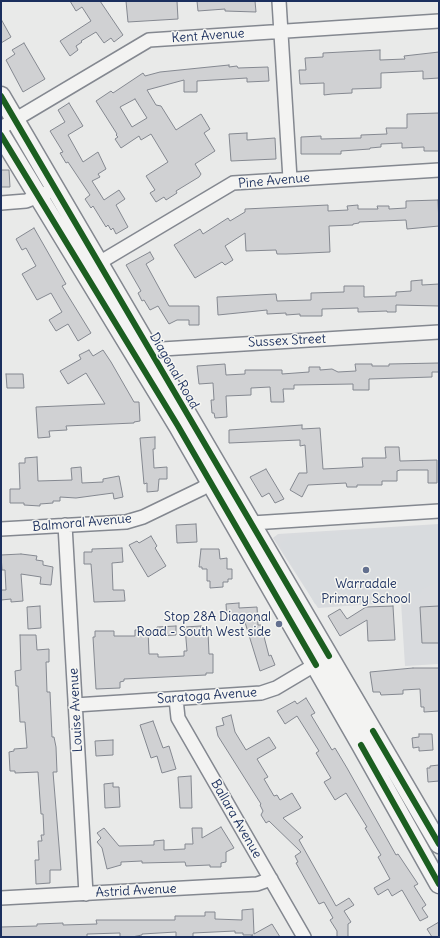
<!DOCTYPE html>
<style>
body{margin:0}
#map{position:relative;width:440px;height:938px;overflow:hidden;background:#e9eae9;font-family:Delius,sans-serif}
canvas{display:block}
.frame{position:absolute;inset:0;border:2px solid #1b2f5e;pointer-events:none}
</style>
<div id="map">
<canvas width="440" height="938"></canvas>
<div class="frame"></div>
</div>
<script>
const ctx = document.querySelector('canvas').getContext('2d');
ctx.lineJoin = 'round';
function fill(path, color) { ctx.fillStyle = color; ctx.fill(path, 'evenodd'); }
const shape = rows => new Path2D(rows.map(r => 'M' + r).join(''));
function trace(path, color, width, dash) { ctx.strokeStyle = color; ctx.lineWidth = width; ctx.lineCap = dash ? 'butt' : 'round'; ctx.setLineDash(dash || []); ctx.stroke(path); }
function write(font, color, halo, rows, align = 'center') {
  ctx.font = font + ' Delius,sans-serif'; ctx.lineWidth = 3; ctx.setLineDash([]); ctx.textBaseline = 'middle'; ctx.strokeStyle = halo; ctx.fillStyle = color; for (const [text, x, y, turn = 0] of rows) {
    ctx.save(); ctx.translate(x, y); ctx.rotate((+turn || 0) * Math.PI / 180); ctx.textAlign = isNaN(turn) ? turn : align; if (halo) ctx.strokeText(text, 0, 0); ctx.fillText(text, 0, 0); ctx.restore();
  }
}
fill(shape([
 [439,524,439,664,405,666,401,602,318,608,273,538,278,534]
]), '#d9dbde');
fill(shape([
 [439,525,439,582,422,589,420,594,411,595,404,589,393,589,385,581,374,581,358,586,362,598,359,601,351,601,345,596,341,595,330,603,323,605,315,604,281,545,288,536]
]), '#d8dbde');
const building = shape([
 [70,1,100,1,123,35,114,42,111,38,104,43,96,32,81,41,82,42,76,46,78,50,70,56,60,41,91,21,82,7,76,11,70,1],
 [126,1,177,1,178,19,128,22,126,1],
 [197,1,255,1,256,12,225,11,225,9,198,11,197,1],
 [1,19,11,37,1,43,1,19],
 [24,43,45,79,23,92,6,60,15,54,12,50,24,43],
 [380,50,380,60,405,59,404,56,439,52,439,78,423,79,423,71,381,73,381,88,352,89,352,93,332,94,324,95,324,83,300,84,299,70,306,70,305,58,323,57,323,53,380,50],
 [229,65,229,67,237,66,238,68,268,67,269,81,247,82,247,78,197,81,197,92,184,92,184,80,147,90,156,105,161,106,176,130,201,114,210,129,204,133,215,151,195,164,201,174,199,177,176,191,177,193,166,200,164,197,156,202,150,193,155,190,146,176,168,162,151,134,141,140,139,136,121,148,115,139,118,137,116,135,117,134,96,101,111,91,113,93,143,73,145,76,160,72,229,65],
 [135,99,147,118,132,127,120,107,135,99],
 [69,103,83,126,68,135,83,162,98,152,106,169,98,174,100,177,92,181,104,200,119,190,125,199,116,205,128,227,116,234,113,228,111,230,108,225,106,227,93,206,91,208,85,199,90,195,68,162,66,163,60,153,63,152,50,131,65,122,58,110,69,103],
 [439,113,439,151,424,151,424,147,402,148,402,143,381,144,381,147,370,148,370,149,341,151,341,154,301,154,301,137,321,136,321,139,361,138,361,135,387,134,386,128,407,128,407,114,439,113],
 [247,133,247,140,275,138,276,159,231,161,229,134,247,133],
 [1,170,9,170,10,187,1,187,1,170],
 [438,200,439,226,407,229,406,220,359,222,359,223,353,224,353,225,329,226,330,252,286,254,277,254,276,250,246,251,245,233,225,246,233,260,225,265,222,262,195,278,174,245,200,229,203,234,228,218,230,221,245,212,245,209,328,205,328,211,348,210,347,206,358,205,358,209,378,209,377,206,389,206,389,209,406,208,406,201,438,200],
 [34,228,66,284,62,286,91,333,78,341,68,324,56,331,49,320,62,312,51,293,37,300,22,274,36,266,26,248,22,250,16,239,34,228],
 [150,252,154,259,146,264,169,306,199,306,199,325,189,325,189,320,177,320,169,324,158,306,150,310,144,300,142,301,138,293,141,291,126,265,150,252],
 [422,280,422,285,439,284,439,306,396,305,396,312,387,312,387,311,358,312,358,308,322,309,322,316,300,316,300,314,286,315,286,313,267,314,267,310,218,315,217,297,276,294,277,301,311,300,311,293,344,292,344,286,364,286,364,297,396,296,396,292,411,291,411,281,422,280],
 [89,350,93,356,103,350,111,362,134,402,139,402,140,421,134,422,134,423,66,426,67,430,49,431,50,437,38,438,36,407,105,404,86,373,68,384,60,371,81,359,79,355,89,350],
 [439,363,439,372,432,372,432,377,369,379,369,390,353,390,353,384,294,385,294,389,283,389,284,402,271,402,270,387,251,388,251,395,226,396,227,417,215,418,214,413,212,413,211,400,214,400,213,383,199,384,197,366,225,364,226,375,245,374,245,370,282,370,282,374,309,372,309,367,320,367,320,370,332,369,338,372,356,371,355,364,372,364,372,366,389,366,389,364,439,363],
 [6,374,23,374,24,388,7,388,6,374],
 [302,425,302,429,320,428,323,469,363,467,362,458,386,458,385,447,399,447,400,461,437,460,437,483,428,483,428,470,400,470,397,471,397,481,382,481,382,485,357,485,357,487,347,487,346,483,308,485,302,497,290,490,299,473,307,473,305,445,300,446,300,440,229,443,229,430,302,425],
 [155,437,155,449,153,449,154,468,167,467,167,479,159,479,158,491,147,492,147,483,144,484,140,438,155,437],
 [37,457,38,481,72,480,71,468,81,467,82,483,103,482,103,479,119,476,123,497,114,499,113,493,76,498,60,497,60,501,53,501,53,503,40,504,40,506,24,505,24,503,10,503,10,489,20,489,19,463,25,463,25,458,37,457],
 [266,469,284,499,275,503,269,493,262,497,250,477,266,469],
 [196,524,197,542,177,543,176,525,196,524],
 [151,536,157,546,155,548,166,566,148,577,129,545,137,541,139,543,151,536],
 [122,548,123,562,112,563,113,590,124,590,125,601,94,602,91,564,84,564,84,552,92,552,92,549,122,548],
 [201,549,219,549,220,559,227,558,227,569,232,569,232,579,228,579,228,582,223,582,223,587,210,588,210,581,207,581,207,569,202,569,202,567,199,567,201,549],
 [21,554,37,556,36,560,43,561,43,565,53,567,51,585,40,584,41,577,21,574,23,601,11,602,11,599,1,600,1,590,6,590,5,570,2,570,1,555,21,554],
 [239,603,239,608,257,607,258,625,261,625,269,656,271,655,275,665,260,671,244,619,227,620,226,604,239,603],
 [40,606,41,628,28,629,27,607,40,606],
 [393,606,395,640,368,641,367,620,340,636,328,616,340,609,347,619,366,607,393,606],
 [439,606,439,643,422,643,420,607,439,606],
 [176,626,176,635,157,636,157,627,176,626],
 [201,626,201,632,208,632,209,654,213,654,213,673,206,673,206,675,124,679,124,681,120,682,120,688,96,689,93,637,95,637,95,631,114,631,114,636,135,636,135,630,148,630,149,654,158,654,158,657,162,657,184,656,184,651,187,651,185,627,201,626],
 [20,635,36,635,37,650,49,649,49,662,46,662,47,692,50,692,52,737,54,737,56,747,57,772,53,772,61,870,50,870,50,883,36,884,35,860,39,860,38,841,42,841,41,835,44,835,43,814,41,814,38,772,15,773,15,771,10,771,9,752,14,751,14,749,27,748,25,722,20,722,18,686,16,686,15,671,21,670,20,635],
 [413,668,439,668,439,711,424,712,424,707,421,707,420,689,403,690,403,694,381,695,380,692,373,692,370,672,413,668],
 [306,698,315,713,311,715,332,750,335,748,347,768,396,855,398,854,418,884,414,886,426,905,422,908,428,917,420,921,402,890,392,896,388,889,378,895,374,888,390,879,378,857,381,855,365,828,367,827,346,793,335,800,324,782,331,778,316,753,319,751,297,716,285,724,277,711,295,701,297,704,306,698],
 [231,715,235,732,246,750,269,737,276,748,257,759,268,777,264,779,274,796,277,795,280,800,292,793,301,808,283,818,303,837,299,840,336,906,349,898,354,905,344,911,351,922,348,924,348,937,337,937,337,931,330,920,333,918,324,902,319,904,296,863,298,862,295,856,301,852,269,821,266,823,261,815,263,811,260,805,261,804,218,736,216,727,224,725,222,718,231,715],
 [153,721,163,748,169,746,176,769,162,773,157,756,151,758,140,725,153,721],
 [419,734,432,734,433,750,419,751,419,747,413,748,412,738,419,737,419,734],
 [113,740,113,755,96,756,95,741,113,740],
 [439,765,439,781,428,782,427,768,430,768,430,766,439,765],
 [191,776,192,808,180,808,178,777,191,776],
 [113,783,113,787,119,787,120,807,105,808,104,784,113,783],
 [221,827,234,848,226,852,226,862,221,863,221,867,210,867,210,865,186,866,185,862,142,863,142,861,121,862,121,865,107,869,102,848,97,842,101,838,97,833,104,828,119,846,154,845,154,841,164,840,164,850,185,849,185,844,193,844,192,828,202,828,202,838,221,827],
 [253,909,254,934,272,924,280,937,249,937,253,935,243,935,243,933,235,933,235,931,193,933,193,937,176,937,176,932,142,934,142,935,132,937,120,937,120,933,87,934,87,937,1,937,1,927,37,926,37,924,63,923,63,925,97,924,96,920,175,920,175,916,205,916,205,912,215,912,215,919,242,920,242,910,253,909],
 [439,922,439,937,432,937,427,929,439,922]
]);
fill(building, '#d0d1d3');
trace(building, '#848890', 1);
const street = shape([
 [279,1,290,179],
 [1,128,149,40,439,21],
 [1,203,26,201,46,193],
 [92,267,233,183,439,170],
 [145,355,162,349,439,332],
 [65,525,86,894],
 [244,528,252,523,439,511],
 [1,529,126,522,143,517,201,489,217,479],
 [176,699,178,718,304,937],
 [75,705,261,693,276,688,323,660],
 [1,898,257,884,271,879]
]);
const secondary = shape([
 [1,96,439,844],
 [1,135,178,426,361,745,439,884]
]);
trace(street, '#848890', 16);
trace(secondary, '#848890', 21);
trace(street, '#f3f3f2', 13);
trace(secondary, '#f3f3f2', 18);
trace(shape([
 [1,96,329,656],
 [1,135,178,426,316,665],
 [373,731,439,844],
 [361,745,439,884]
]), '#1b5e20', 6);
for (const [x, y, r, color] of [
 [366,570,4,"#63708f"],
 [279,624,4,"#63708f"]
]) { const dot = new Path2D(); dot.arc(x, y, r, 0, 2 * Math.PI); ctx.fillStyle = color; ctx.fill(dot); trace(dot, '#f6f6f2', 1.5); }
write('13px', '#1b2f5e', '#f6f6f2', [
 ["Kent Avenue",208,36,-4],
 ["Pine Avenue",274,181,-5],
 ["Sussex Street",287,341,-3],
 ["Diagonal Road",174,371,60],
 ["Balmoral Avenue",82,523,-5],
 ["Saratoga Avenue",207,696,-4],
 ["Louise Avenue",76,710,-93],
 ["Ballara Avenue",236,819,60],
 ["Astrid Avenue",136,891,-3]
]);
write('13px', '#1b2f5e', '#f6f6f2', [
 ["Warradale",366,584],
 ["Primary School",366,599],
 ["Stop 28A Diagonal",271,617,"right"],
 ["Road - South West side",271,632,"right"]
]);
</script>
